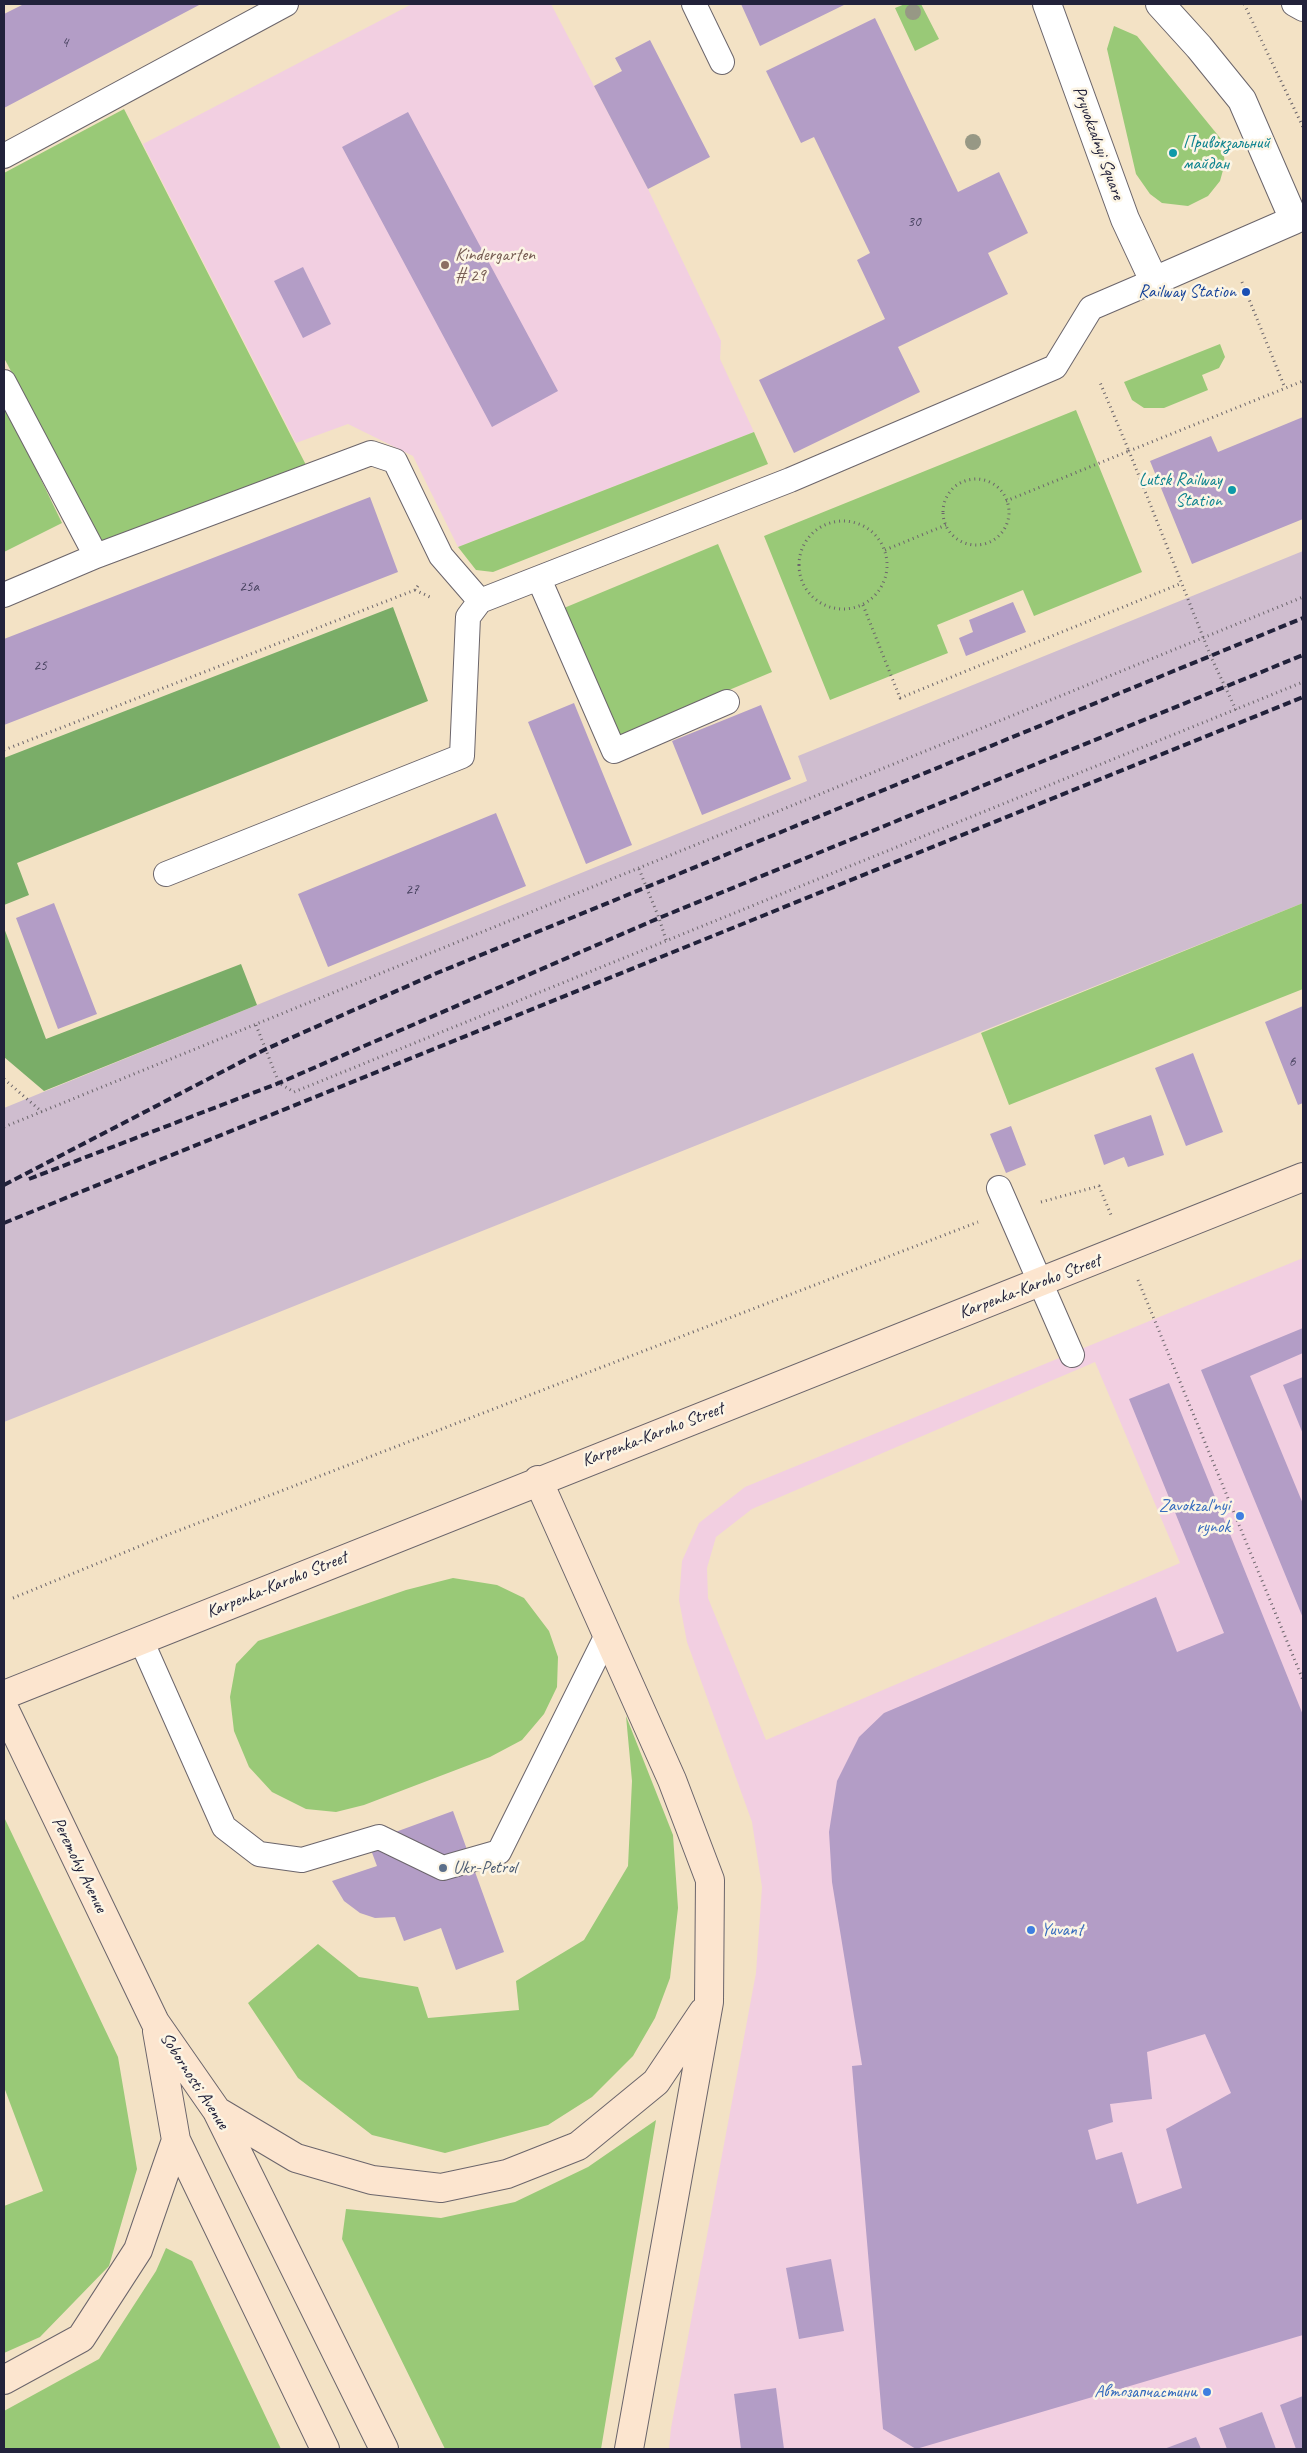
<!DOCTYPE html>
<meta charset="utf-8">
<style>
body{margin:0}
#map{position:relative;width:1307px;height:2453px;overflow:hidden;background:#f3e2c5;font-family:Caveat,sans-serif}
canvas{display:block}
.frame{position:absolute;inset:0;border:5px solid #22223b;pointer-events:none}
</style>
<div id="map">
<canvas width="1307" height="2453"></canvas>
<div class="frame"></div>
</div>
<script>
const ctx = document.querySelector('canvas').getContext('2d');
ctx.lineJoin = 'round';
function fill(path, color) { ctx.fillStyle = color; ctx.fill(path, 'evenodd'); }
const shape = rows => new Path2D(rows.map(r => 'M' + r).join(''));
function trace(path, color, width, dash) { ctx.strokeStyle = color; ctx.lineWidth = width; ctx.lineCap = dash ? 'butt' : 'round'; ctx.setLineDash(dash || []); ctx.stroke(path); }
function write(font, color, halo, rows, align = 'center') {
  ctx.font = font + ' Caveat,sans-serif'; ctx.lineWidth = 5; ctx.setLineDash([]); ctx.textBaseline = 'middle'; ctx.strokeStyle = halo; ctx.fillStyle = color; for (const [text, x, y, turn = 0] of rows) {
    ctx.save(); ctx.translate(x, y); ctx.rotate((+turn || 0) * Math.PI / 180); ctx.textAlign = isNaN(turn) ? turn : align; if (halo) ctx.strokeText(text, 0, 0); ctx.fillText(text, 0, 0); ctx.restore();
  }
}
fill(shape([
 [412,4,551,4,648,189,721,341,720,359,754,432,458,547,413,456,348,424,296,443,143,144],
 [1303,1258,1303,2449,669,2449,671,2428,756,1973,762,1887,752,1822,687,1642,679,1600,682,1561,699,1523,745,1487],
 [1095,1362,1180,1563,766,1740,708,1598,707,1568,716,1537,752,1509]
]), '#f2cfe1');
fill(shape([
 [1303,551,1303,903,4,1422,4,1108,807,781,798,756]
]), '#cfbdcf');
fill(shape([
 [905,4,921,4,939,39,915,51,895,8],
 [1114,26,1137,36,1221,139,1225,163,1220,181,1208,196,1188,206,1162,203,1150,194,1136,174,1107,49],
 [124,109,306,465,103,543,4,358,4,173],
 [1220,344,1225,357,1219,368,1202,375,1208,390,1164,408,1144,408,1132,400,1124,382],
 [4,403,62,523,4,552],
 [1076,410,1142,572,1034,616,1023,590,937,625,948,653,830,700,764,536],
 [754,432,768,464,493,572,476,570,458,547],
 [718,544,772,672,617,737,564,608],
 [1303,903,1303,989,1009,1105,981,1033],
 [453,1578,497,1585,524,1598,549,1631,558,1657,557,1687,544,1714,522,1740,490,1757,364,1805,336,1812,306,1809,272,1792,249,1767,234,1731,230,1697,236,1664,258,1641,406,1590],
 [626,1716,673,1835,678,1908,670,1978,655,2018,633,2056,592,2097,548,2125,445,2153,372,2135,298,2078,248,2003,318,1944,359,1977,418,1987,428,2018,519,2010,516,1981,584,1940,628,1866,632,1781],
 [4,1817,118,2057,137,2169,109,2266,40,2337,4,2353,4,2206,43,2191,4,2087],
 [656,2120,601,2449,445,2449,342,2239,346,2209,441,2218,515,2202,588,2167],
 [166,2248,192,2261,281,2449,4,2449,4,2411,99,2359,156,2271]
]), '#99c977');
fill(shape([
 [393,607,428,701,17,863,29,895,4,905,4,758],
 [4,928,46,1039,241,964,257,1005,44,1091,4,1057]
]), '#7aad68');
fill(shape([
 [24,4,201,4,4,108,4,14],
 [741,4,846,4,760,46],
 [875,18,958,192,999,172,1028,233,988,253,1008,294,898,347,920,392,794,453,759,380,885,319,857,260,870,253,814,137,801,143,766,71],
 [650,40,710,157,648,189,594,86,622,71,615,58],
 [408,112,558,391,492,427,342,147],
 [303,267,331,324,303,338,274,281],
 [1303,417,1303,519,1192,564,1150,461,1211,436,1218,452],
 [370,497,398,572,4,725,4,639],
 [1013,602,1026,632,966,656,959,638,973,632,969,620],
 [574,703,632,845,586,864,528,722],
 [761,705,791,779,702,815,672,741],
 [496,813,526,886,328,967,298,894],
 [54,903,97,1014,58,1029,16,918],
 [1303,1006,1303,1103,1298,1105,1265,1022],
 [1193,1053,1223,1132,1186,1146,1155,1068],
 [1151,1115,1164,1155,1128,1167,1124,1157,1104,1165,1094,1135],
 [1011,1126,1026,1165,1006,1173,990,1134],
 [1303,1328,1303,1353,1250,1376,1303,1504,1303,1618,1201,1370],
 [1303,1377,1303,1434,1283,1385],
 [1169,1383,1303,1715,1303,2335,916,2449,883,2429,852,2066,862,2065,832,1882,829,1832,837,1781,859,1737,884,1713,1156,1597,1177,1652,1224,1633,1129,1399],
 [1205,2034,1231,2093,1166,2129,1182,2188,1137,2204,1122,2152,1096,2160,1088,2130,1113,2122,1110,2104,1152,2099,1147,2052],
 [453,1811,504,1952,456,1970,441,1928,404,1941,395,1917,375,1918,360,1913,344,1901,332,1881,377,1866,368,1842],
 [831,2259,844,2331,799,2339,786,2268],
 [776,2388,784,2449,741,2449,734,2394],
 [1303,2396,1303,2449,1296,2449,1280,2405],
 [1262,2412,1276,2449,1227,2449,1219,2428],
 [1196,2437,1201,2449,1164,2449]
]), '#b39dc6');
const service = shape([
 [694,4,722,62],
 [1294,4,1303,9],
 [4,156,286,4],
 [4,382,96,556],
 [539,579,614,751,727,702],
 [4,595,96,556,371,453,395,461,441,556,480,601,790,480,1055,367,1091,308,1154,281],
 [166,874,462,756,468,617,480,601],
 [999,1188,1072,1355],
 [141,1640,224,1827,259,1854,302,1860,379,1837,443,1868,499,1852,607,1635]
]);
const tertiary = shape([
 [1047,4,1125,219,1154,281,1294,220,1242,100,1199,47,1160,4]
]);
const secondary = shape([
 [538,1480,672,1780,710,1880,709,2002,629,2449],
 [4,1695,1303,1177],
 [4,1708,155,2022,217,2111,384,2449],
 [157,2031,176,2140,325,2449],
 [217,2111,296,2158,372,2180,441,2188,507,2174,578,2146,656,2082,703,2012],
 [4,2380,81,2338,138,2250,176,2140]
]);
trace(service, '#6b656b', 26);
trace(tertiary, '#6b656b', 30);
trace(secondary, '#6b656b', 30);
trace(shape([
 [1244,4,1303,127],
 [1242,282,1285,388],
 '943 512a33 33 0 1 1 66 0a33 33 0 1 1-66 0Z',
 [1006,501,1129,451,1099,380],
 '799 565a44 44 0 1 1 88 0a44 44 0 1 1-88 0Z',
 [885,550,946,525],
 [415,590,430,597],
 [863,605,900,698,1182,583],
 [1236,710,1211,657,1129,451,1303,381],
 [4,750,415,590,420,583],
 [639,869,659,918,666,940],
 [256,1025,279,1083,294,1092,1303,682],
 [4,1079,42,1112],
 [4,1127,1303,597],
 [1041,1202,1099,1186,1111,1215],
 [1138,1280,1303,1680],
 [13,1598,167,1535,978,1222]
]), '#6b656b', 3, [1, 4]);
trace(service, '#fff', 24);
trace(tertiary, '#fff', 28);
trace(secondary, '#fce5cf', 28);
trace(shape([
 [29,1179,279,1083,659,918,1303,655],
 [4,1185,266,1049,437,973,1303,618],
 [4,1223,1303,697]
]), '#22223b', 4, [8, 4]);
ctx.fillStyle = '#979885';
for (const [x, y] of [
 [913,12],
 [973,142]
]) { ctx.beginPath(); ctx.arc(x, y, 8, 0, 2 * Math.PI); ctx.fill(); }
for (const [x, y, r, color] of [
 [1173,153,5,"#0f9aa8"],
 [445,265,5,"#8d6e63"],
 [1246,292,5,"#1a4fb4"],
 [1232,490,5,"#0f9aa8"],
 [1240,1516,5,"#3f7fe0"],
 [443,1868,5,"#5c6f8a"],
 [1031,1930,5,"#3f7fe0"],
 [1207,2392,5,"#3f7fe0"]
]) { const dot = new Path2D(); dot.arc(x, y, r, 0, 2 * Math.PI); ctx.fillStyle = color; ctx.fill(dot); trace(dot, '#fcf5e5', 2); }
write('15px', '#46415e', null, [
 ["4",65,43],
 ["30",914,222],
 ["25а",249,587],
 ["25",40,666],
 ["27",412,890],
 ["6",1292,1062]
]);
write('18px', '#22223b', '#fcf5e5', [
 ["Pryvokzalnyi Square",1098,143,70],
 ["Karpenka-Karoho Street",1030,1287,-21],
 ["Karpenka-Karoho Street",653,1435,-21],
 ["Karpenka-Karoho Street",277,1585,-22],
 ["Peremohy Avenue",79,1865,64],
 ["Sobornosti Avenue",194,2081,57]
]);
write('18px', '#0d838f', '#fcf5e5', [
 ["Привокзальний",1183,143],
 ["майдан",1183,164],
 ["Lutsk Railway",1222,480,"right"],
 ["Station",1222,501,"right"]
], 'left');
write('18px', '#785e54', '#fcf5e5', [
 ["Kindergarten",455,255],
 ["# 29",455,276]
], 'left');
write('18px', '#164399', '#fcf5e5', [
 ["Railway Station",1236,292]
], 'right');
write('18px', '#366cbe', '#fcf5e5', [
 ["Zavokzal'nyi",1230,1506],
 ["rynok",1230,1527],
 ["Yuvant",1041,1930,"left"],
 ["Автозапчастини",1197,2392]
], 'right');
write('18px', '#4e5e75', '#fcf5e5', [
 ["Ukr-Petrol",453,1868]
], 'left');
</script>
